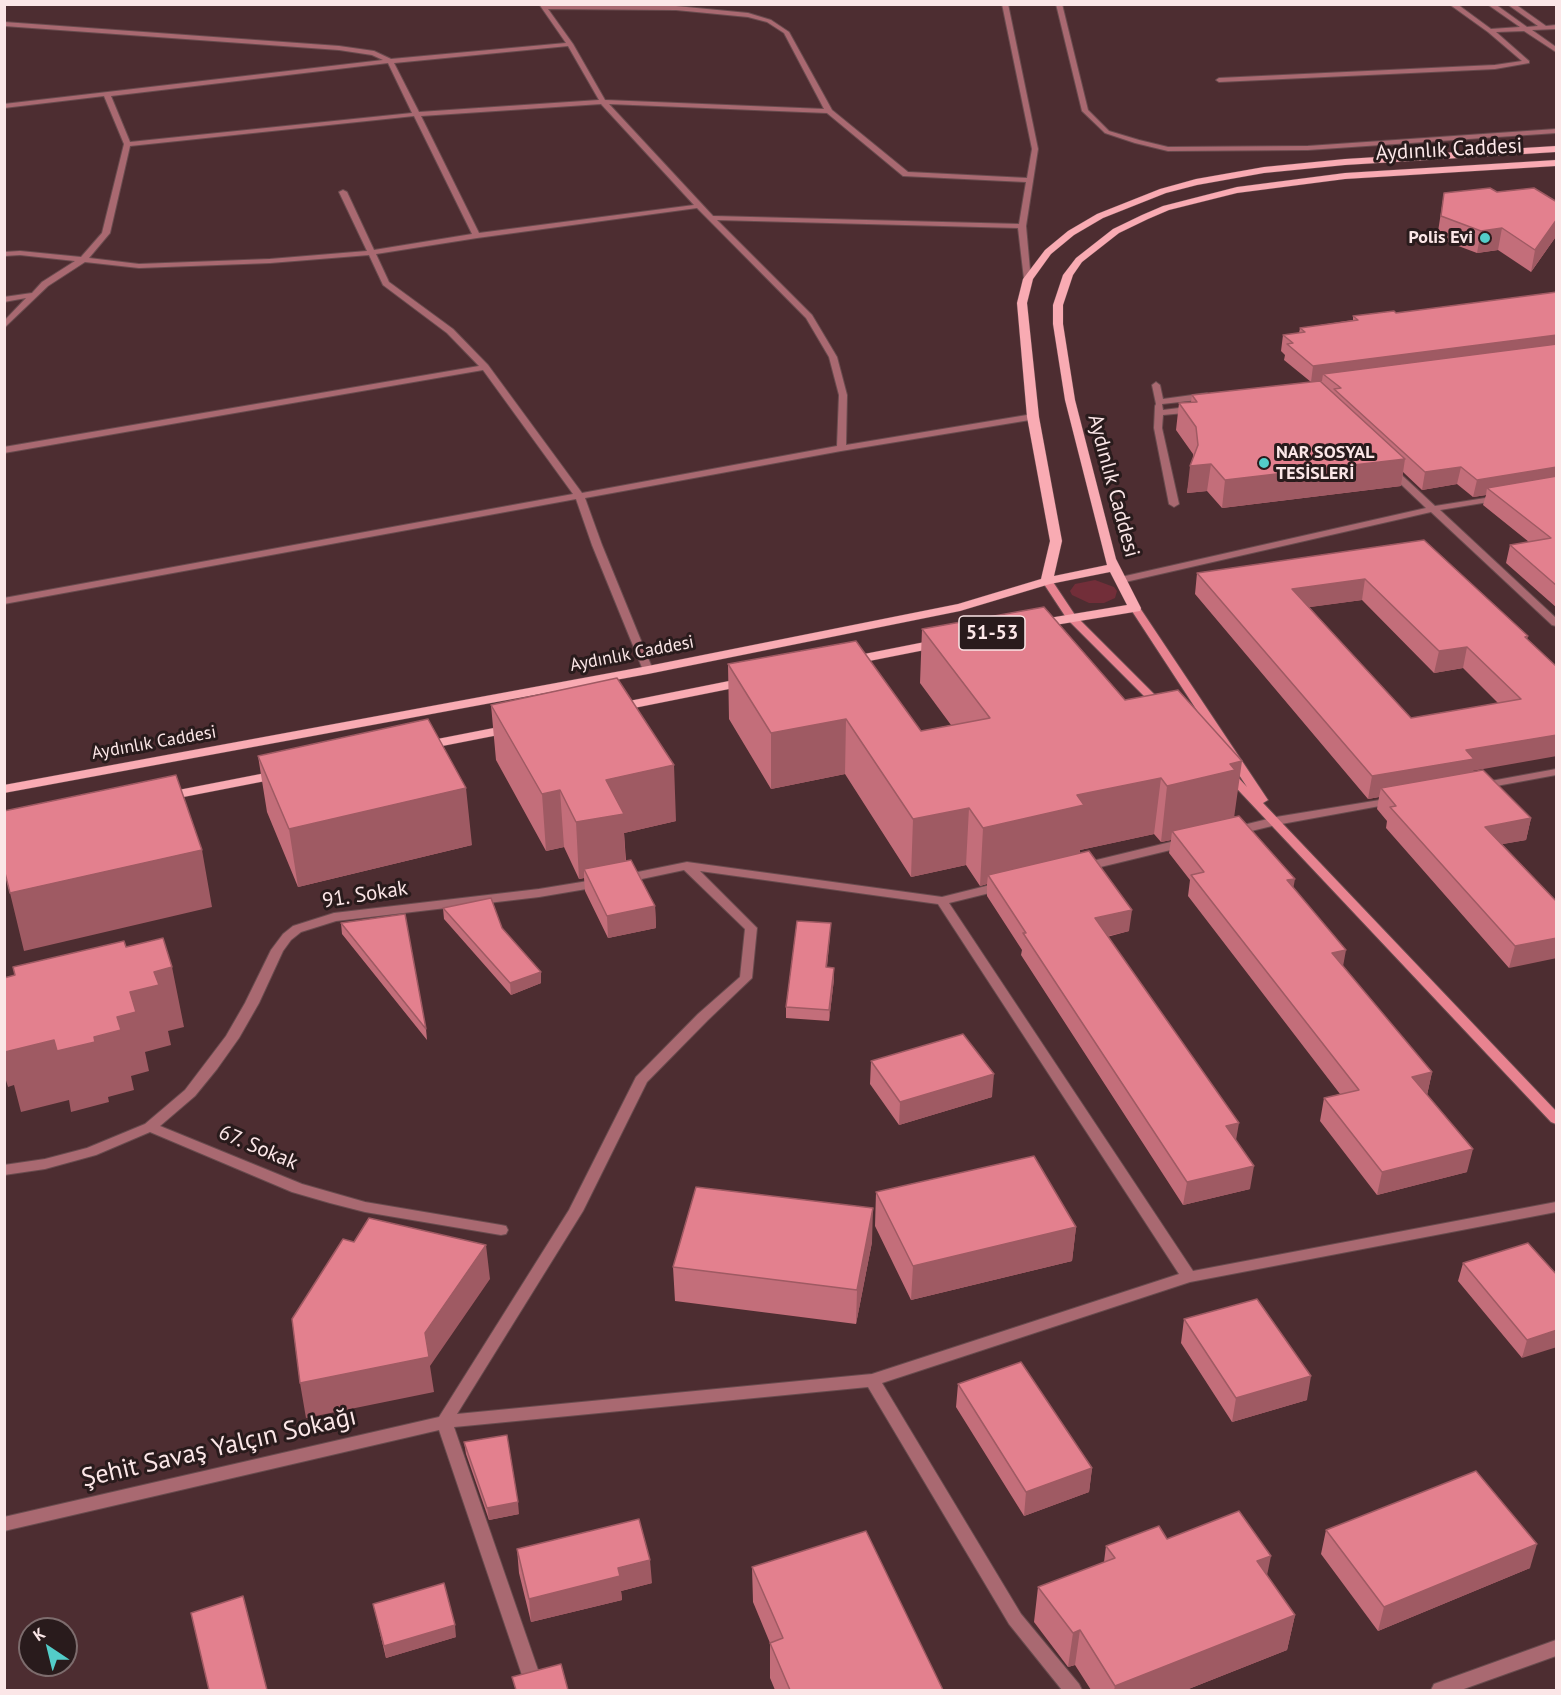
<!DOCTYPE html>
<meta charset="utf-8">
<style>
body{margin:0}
#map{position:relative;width:1561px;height:1695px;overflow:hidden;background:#4d2d31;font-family:"PT Sans",sans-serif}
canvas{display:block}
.frame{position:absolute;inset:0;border:6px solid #fbe6e7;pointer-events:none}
.north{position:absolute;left:18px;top:1617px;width:60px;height:60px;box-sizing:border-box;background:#291b1c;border:2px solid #7d6c6d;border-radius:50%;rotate:325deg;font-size:16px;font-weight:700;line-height:24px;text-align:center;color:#fbe6e7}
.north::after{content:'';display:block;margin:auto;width:21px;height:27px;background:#53cdc9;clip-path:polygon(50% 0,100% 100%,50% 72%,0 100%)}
</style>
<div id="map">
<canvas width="1561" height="1695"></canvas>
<div class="frame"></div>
<div class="north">K</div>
</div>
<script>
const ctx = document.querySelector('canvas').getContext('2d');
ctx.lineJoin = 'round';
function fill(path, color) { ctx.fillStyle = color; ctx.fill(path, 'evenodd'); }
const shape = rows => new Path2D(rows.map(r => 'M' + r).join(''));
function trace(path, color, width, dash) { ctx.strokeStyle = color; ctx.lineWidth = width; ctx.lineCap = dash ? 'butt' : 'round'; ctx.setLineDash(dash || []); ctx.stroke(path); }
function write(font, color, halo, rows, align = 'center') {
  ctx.font = font + ' "PT Sans",sans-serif'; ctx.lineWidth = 6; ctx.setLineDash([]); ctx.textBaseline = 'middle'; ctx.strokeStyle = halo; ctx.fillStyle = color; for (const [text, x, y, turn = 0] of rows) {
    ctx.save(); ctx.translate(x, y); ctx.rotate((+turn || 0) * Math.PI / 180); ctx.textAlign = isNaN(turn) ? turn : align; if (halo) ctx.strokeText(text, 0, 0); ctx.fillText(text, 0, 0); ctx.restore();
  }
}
fill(shape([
 [1095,580,1114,587,1117,591,1115,598,1104,603,1089,603,1072,595,1070,591,1075,584]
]), '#722e39');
const lane = shape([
 [1056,4,1062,4,1088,110,1109,131,1139,140,1168,147,1308,146,1556,129,1556,133,1308,150,1168,151,1135,143,1105,133,1082,111,1056,4],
 [1449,4,1457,4,1491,29,1520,27,1487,4,1495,4,1527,27,1538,26,1507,4,1515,4,1546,26,1556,25,1556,29,1532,30,1556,47,1556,52,1524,31,1496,32,1529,61,1529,63,1495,69,1219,82,1216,80,1219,78,1495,65,1522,61,1488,32,1449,4],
 [1156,382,1160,385,1163,399,1207,393,1211,396,1207,399,1162,404,1163,410,1195,406,1199,409,1195,412,1163,415,1162,428,1179,504,1174,507,1169,504,1154,428,1155,406,1156,404,1152,385,1156,382]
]);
const street = shape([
 [539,4,676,6,748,13,771,20,789,32,832,110,908,172,1027,178,1032,149,1002,4,1008,4,1038,149,1026,226,1031,281,1024,279,1018,228,717,220,812,315,837,357,847,395,846,445,1033,414,1036,415,1036,419,841,451,585,498,602,545,653,670,648,673,643,670,592,545,576,499,4,604,4,598,573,494,483,370,4,453,4,447,479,366,447,333,383,285,369,255,270,263,139,268,85,262,48,286,4,328,4,321,26,298,4,302,4,297,32,293,42,282,75,261,20,255,4,256,4,252,20,251,81,257,102,233,124,144,104,96,4,108,4,104,383,60,372,55,339,50,4,26,4,22,339,46,374,51,391,59,566,43,539,4],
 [548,9,676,10,748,17,767,22,784,33,824,109,605,100,573,44,548,9],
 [568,46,599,100,419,112,394,63,568,46],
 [388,63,412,113,130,142,111,96,388,63],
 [601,104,694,205,479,233,421,116,601,104],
 [609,104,827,113,903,176,1026,182,1019,224,713,216,609,104],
 [414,116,472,234,374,250,347,192,343,190,339,192,367,251,270,259,139,264,89,258,110,233,130,146,414,116],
 [697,208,806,318,829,357,839,395,837,446,582,493,488,365,453,329,389,282,376,254,477,238,697,208],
 [1390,466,1393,467,1435,506,1504,495,1506,497,1501,500,1440,510,1556,618,1556,626,1552,625,1431,512,1121,583,1116,580,1121,577,1426,508,1387,471,1387,467,1390,466],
 [1556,769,1556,775,1480,789,1474,786,1480,783,1556,769],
 [1392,798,1396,799,1398,801,1396,803,1276,825,1235,835,1229,831,1231,828,1276,817,1392,798],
 [1183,839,1189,843,1187,846,1084,871,1078,867,1080,864,1183,839],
 [687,862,942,897,1002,882,1006,883,1008,886,1006,889,949,903,1193,1271,1556,1202,1556,1212,1190,1282,882,1383,1021,1614,1079,1684,1082,1690,1062,1690,1009,1624,868,1387,454,1427,545,1690,527,1690,439,1430,4,1531,4,1517,439,1417,569,1210,636,1077,698,1014,740,977,745,929,684,870,623,883,617,879,623,875,687,862],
 [700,871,938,904,1179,1274,872,1374,457,1414,583,1211,647,1082,708,1020,752,978,757,928,700,871],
 [600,879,606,883,604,886,539,897,336,921,301,932,291,940,283,951,259,1003,239,1038,217,1069,195,1096,160,1126,302,1184,365,1202,501,1225,506,1226,508,1230,506,1234,501,1235,365,1212,330,1203,292,1192,150,1132,96,1155,45,1169,4,1175,4,1165,45,1159,87,1148,145,1124,185,1090,226,1036,245,1003,271,950,283,934,293,926,334,913,539,889,600,879],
 [1556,1640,1556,1656,1461,1690,1431,1690,1434,1684,1556,1640]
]);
const secondary = shape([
 [1047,578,1051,579,1075,615,1165,705,1166,707,1165,709,1157,709,1067,619,1042,581,1047,578],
 [1135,605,1140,608,1268,800,1263,803,1556,1111,1556,1124,1551,1122,1225,776,1223,774,1225,772,1233,772,1247,787,1130,608,1135,605]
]);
const primary = shape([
 [1556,146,1556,152,1345,165,1264,173,1197,185,1166,193,1103,218,1074,235,1051,254,1033,279,1027,303,1039,417,1062,541,1054,576,1107,565,1065,400,1053,324,1053,305,1063,275,1076,258,1113,229,1142,215,1163,206,1237,187,1345,173,1556,160,1556,166,1345,179,1237,193,1169,210,1148,219,1119,233,1082,262,1073,275,1063,305,1063,324,1075,400,1116,559,1141,608,1140,611,1037,628,1031,624,1037,620,1127,605,1110,572,1050,584,960,611,648,674,4,793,4,785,648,666,958,604,1041,579,1050,541,1027,417,1017,303,1023,279,1045,250,1068,231,1097,214,1160,189,1196,179,1264,167,1345,159,1556,146],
 [940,639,945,640,947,643,945,646,849,665,842,661,849,657,940,639],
 [749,677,754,678,756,681,754,684,614,712,607,708,614,704,749,677],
 [514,724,519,725,521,728,519,731,422,750,415,746,422,742,514,724],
 [281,770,288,774,286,777,163,801,156,797,163,793,281,770]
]);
trace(lane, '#694b4e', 2);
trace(street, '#694b4e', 2);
trace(secondary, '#694b4e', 2);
trace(primary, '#694b4e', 1);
fill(lane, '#a96971');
fill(street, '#a96971');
fill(secondary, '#e88390');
fill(primary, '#f9abb3');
fill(shape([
 [1497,192,1557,202,1557,235,1531,272,1498,250,1477,253,1437,238,1444,193],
 [1557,292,1557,608,1506,563,1510,545,1529,542,1483,505,1486,495,1473,497,1457,484,1422,490,1403,472,1401,486,1222,508,1207,491,1187,493,1193,458,1193,454,1176,430,1179,403,1191,402,1192,395,1311,382,1284,360,1285,355,1281,351,1283,335,1299,333,1300,328,1353,320,1353,316,1396,313],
 [1424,540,1528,636,1527,639,1557,667,1472,772,1531,818,1526,840,1502,844,1557,902,1509,968,1386,828,1387,821,1377,809,1379,797,1368,799,1195,594,1197,573],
 [1362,600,1434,673,1463,668,1498,703,1411,718,1309,607],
 [922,629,1125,700,1235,817,1293,887,1343,966,1432,1072,1427,1095,1467,1172,1377,1195,1320,1121,1324,1098,1340,1094,1188,896,1190,880,1169,853,1171,840,1161,842,1154,834,1080,850,1080,853,1129,931,1107,937,1236,1140,1250,1189,1183,1205,1021,955,1022,950,987,896,987,884,980,886,966,865,911,877,845,774,771,789,729,719,728,664,921,731,951,725,920,683],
 [491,705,676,821,624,833,626,861,655,906,656,928,608,938,585,891,584,878,579,879,564,847,546,851,496,760],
 [258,756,472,845,298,887,267,812],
 [443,908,502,928,541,983,511,995,444,919],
 [341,923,426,1029,427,1040,342,934],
 [830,934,827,967,834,968,834,979,829,1021,786,1018,786,1007],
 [871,1061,992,1097,899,1125,870,1084],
 [876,1192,1076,1227,1072,1261,911,1300,875,1226],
 [872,1242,856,1324,675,1301,673,1267],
 [1463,1263,1557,1275,1522,1358,1458,1281],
 [1184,1319,1307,1400,1232,1422,1181,1343],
 [958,1384,1092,1468,1089,1492,1024,1516,956,1407],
 [464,1442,519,1514,489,1520,466,1454],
 [1326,1530,1530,1568,1378,1631,1321,1554],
 [1167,1539,1267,1575,1295,1615,1287,1650,1186,1690,1091,1690,1075,1665,1068,1667,1034,1622,1038,1587,1104,1562,1106,1546],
 [517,1549,652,1583,621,1591,622,1600,531,1622,519,1573],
 [752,1567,943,1690,775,1690,770,1678,770,1643,753,1602],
 [373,1604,456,1637,386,1658]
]), '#c36e7a');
fill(shape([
 [1557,219,1557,235,1531,272,1535,250],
 [1502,228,1498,250,1477,253,1481,231],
 [1557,335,1557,350,1323,374,1322,381,1311,382,1313,366],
 [1405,459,1401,486,1222,508,1225,480],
 [1211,464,1207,491,1187,493,1190,466],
 [1461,467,1457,484,1422,490,1425,472],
 [1557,467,1557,483,1487,488,1486,495,1473,497,1477,480],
 [1365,579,1362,600,1289,610,1292,589],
 [1467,647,1463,668,1434,673,1439,651],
 [846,719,845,774,771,789,771,733],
 [1557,735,1557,756,1472,771,1470,782,1381,788,1379,797,1368,799,1372,776,1466,750],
 [1242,761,1234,818,1172,831,1171,840,1161,842,1167,786,1230,764],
 [674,765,676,821,624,833,626,871,584,869,584,878,579,879,576,822,606,780],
 [1161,778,1154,834,1080,850,1079,862,988,875,987,884,980,886,983,828,1077,795],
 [466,788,472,845,298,887,289,829],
 [560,790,564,847,546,851,542,794],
 [969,808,966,865,911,877,913,819],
 [1531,818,1526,840,1481,848,1485,827],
 [202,850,212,907,24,951,10,893],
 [1295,879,1291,900,1287,880],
 [655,906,656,928,608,938,607,916],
 [1132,910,1129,931,1092,940,1095,918],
 [1557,938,1557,958,1509,968,1515,946],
 [1346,950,1342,972,1332,953],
 [172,967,184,1027,168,1031,171,1045,145,1052,149,1071,131,1076,134,1090,108,1097,109,1102,71,1112,69,1100,21,1112,14,1085,8,1087,4,1074,4,1044,94,1037,117,1017,130,992,154,972],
 [834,968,834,979,829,1021,829,1010],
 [541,972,541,983,511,995,510,983],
 [1432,1072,1427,1095,1412,1077],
 [994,1074,992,1097,899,1125,900,1102],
 [1239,1123,1235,1146,1226,1126],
 [1473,1149,1467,1172,1377,1195,1382,1172],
 [1254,1166,1250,1189,1183,1205,1187,1182],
 [873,1208,872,1242,856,1324,857,1290],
 [1076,1227,1072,1261,911,1300,913,1266],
 [486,1245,490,1279,430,1366,434,1392,306,1418,300,1383,425,1333],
 [1557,1330,1557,1347,1522,1358,1527,1340],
 [1311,1376,1307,1400,1232,1422,1236,1398],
 [1092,1468,1089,1492,1024,1516,1026,1492],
 [518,1502,519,1514,489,1520,487,1508],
 [1537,1544,1530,1568,1378,1631,1384,1607],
 [1271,1556,1264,1590,1257,1561],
 [650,1560,652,1583,621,1591,622,1600,531,1622,529,1599,618,1568],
 [1295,1615,1287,1650,1186,1690,1114,1690,1115,1686],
 [455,1625,456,1637,386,1658,384,1646],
 [1080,1630,1075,1665,1068,1667,1073,1633]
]), '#9f5a63');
const building = shape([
 [1490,188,1497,192,1534,188,1557,202,1557,219,1535,250,1502,228,1481,231,1441,216,1444,193,1490,188],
 [1557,292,1557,335,1313,366,1287,344,1293,343,1283,335,1305,332,1300,328,1358,320,1353,316,1394,311,1396,313,1557,292],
 [1557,344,1557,467,1477,480,1461,467,1425,472,1334,389,1341,388,1323,374,1557,344],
 [1320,381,1405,459,1225,480,1211,464,1190,466,1198,445,1196,427,1179,403,1197,402,1192,395,1320,381],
 [1557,476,1557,586,1510,545,1551,538,1487,488,1557,476],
 [1424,540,1528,636,1525,637,1557,667,1557,735,1466,750,1474,759,1372,776,1197,573,1424,540],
 [1365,579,1439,651,1467,647,1521,699,1411,718,1292,589,1365,579],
 [1044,607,1125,700,1178,690,1242,761,1230,764,1235,770,1167,786,1161,778,1077,795,1084,805,983,828,969,808,913,819,846,719,771,733,728,664,856,641,921,731,990,718,922,629,1044,607],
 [617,678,674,765,606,780,624,814,576,822,560,790,542,794,491,705,617,678],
 [428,719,466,788,289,829,258,756,428,719],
 [1483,770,1531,818,1485,827,1557,902,1557,938,1515,946,1390,807,1396,806,1381,788,1483,770],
 [176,775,202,850,10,893,4,869,4,811,176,775],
 [1239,816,1295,879,1287,880,1346,950,1332,953,1432,1072,1412,1077,1473,1149,1382,1172,1324,1098,1359,1090,1191,875,1204,872,1172,831,1239,816],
 [1089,851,1132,910,1095,918,1239,1123,1226,1126,1254,1166,1187,1182,1023,933,1026,933,988,875,1089,851],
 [631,860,655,906,607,916,584,869,631,860],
 [491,898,502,928,541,972,510,983,443,908,491,898],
 [405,914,426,1029,341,923,405,914],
 [797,921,831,923,826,967,834,968,829,1010,786,1007,797,921],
 [163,938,172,967,154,972,159,985,130,992,136,1012,117,1017,121,1030,94,1037,95,1042,57,1051,54,1040,5,1052,4,1048,4,978,15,975,13,967,124,941,126,947,163,938],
 [963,1034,994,1074,900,1102,871,1061,963,1034],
 [1034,1156,1076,1227,913,1266,876,1192,1034,1156],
 [696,1187,873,1208,857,1290,673,1267,696,1187],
 [369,1218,486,1245,425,1333,429,1357,300,1383,292,1319,343,1239,354,1242,369,1218],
 [1528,1243,1557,1275,1557,1330,1527,1340,1463,1263,1528,1243],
 [1257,1299,1311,1376,1236,1398,1184,1319,1257,1299],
 [1021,1362,1092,1468,1026,1492,958,1384,1021,1362],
 [507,1435,518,1502,487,1508,464,1442,507,1435],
 [1476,1471,1537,1544,1384,1607,1326,1530,1476,1471],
 [1239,1511,1271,1556,1257,1561,1295,1615,1115,1686,1080,1630,1073,1633,1038,1587,1115,1558,1106,1546,1159,1526,1167,1539,1239,1511],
 [639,1519,650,1560,618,1568,620,1576,529,1599,517,1549,639,1519],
 [866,1531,943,1690,790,1690,770,1643,783,1638,752,1567,866,1531],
 [444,1583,455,1625,384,1646,373,1604,444,1583],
 [243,1596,267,1690,209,1690,191,1613,243,1596],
 [561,1664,568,1690,516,1690,512,1677,561,1664]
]);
fill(building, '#e3808e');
trace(building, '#9f5a63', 1.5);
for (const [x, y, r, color] of [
 [1485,238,6,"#53cdc9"],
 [1264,463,6,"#53cdc9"]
]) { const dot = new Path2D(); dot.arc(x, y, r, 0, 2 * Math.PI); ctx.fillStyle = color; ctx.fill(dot); trace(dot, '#291b1c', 2); }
write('bold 18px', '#fbe6e7', '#291b1c', [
 ["Polis Evi",1473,238],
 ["NAR SOSYAL",1276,453,"left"],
 ["TESİSLERİ",1276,474,"left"]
], 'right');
write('18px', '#fbe6e7', '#291b1c', [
 ["Aydınlık Caddesi",632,654,-11],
 ["Aydınlık Caddesi",154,743,-10]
]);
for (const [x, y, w] of [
 [992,633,66]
]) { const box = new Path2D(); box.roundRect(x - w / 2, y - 17, w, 34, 4.5); ctx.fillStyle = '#291b1c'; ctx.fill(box); trace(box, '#fbe6e7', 1.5); }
write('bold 20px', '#fbe6e7', null, [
 ["51-53",992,633]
]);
write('21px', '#fbe6e7', '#291b1c', [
 ["Aydınlık Caddesi",1449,150,-3],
 ["Aydınlık Caddesi",1113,486,75],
 ["91. Sokak",365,895,-9],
 ["67. Sokak",258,1148,23]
]);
write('26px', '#fbe6e7', '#291b1c', [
 ["Şehit Savaş Yalçın Sokağı",219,1448,-13]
]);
</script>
